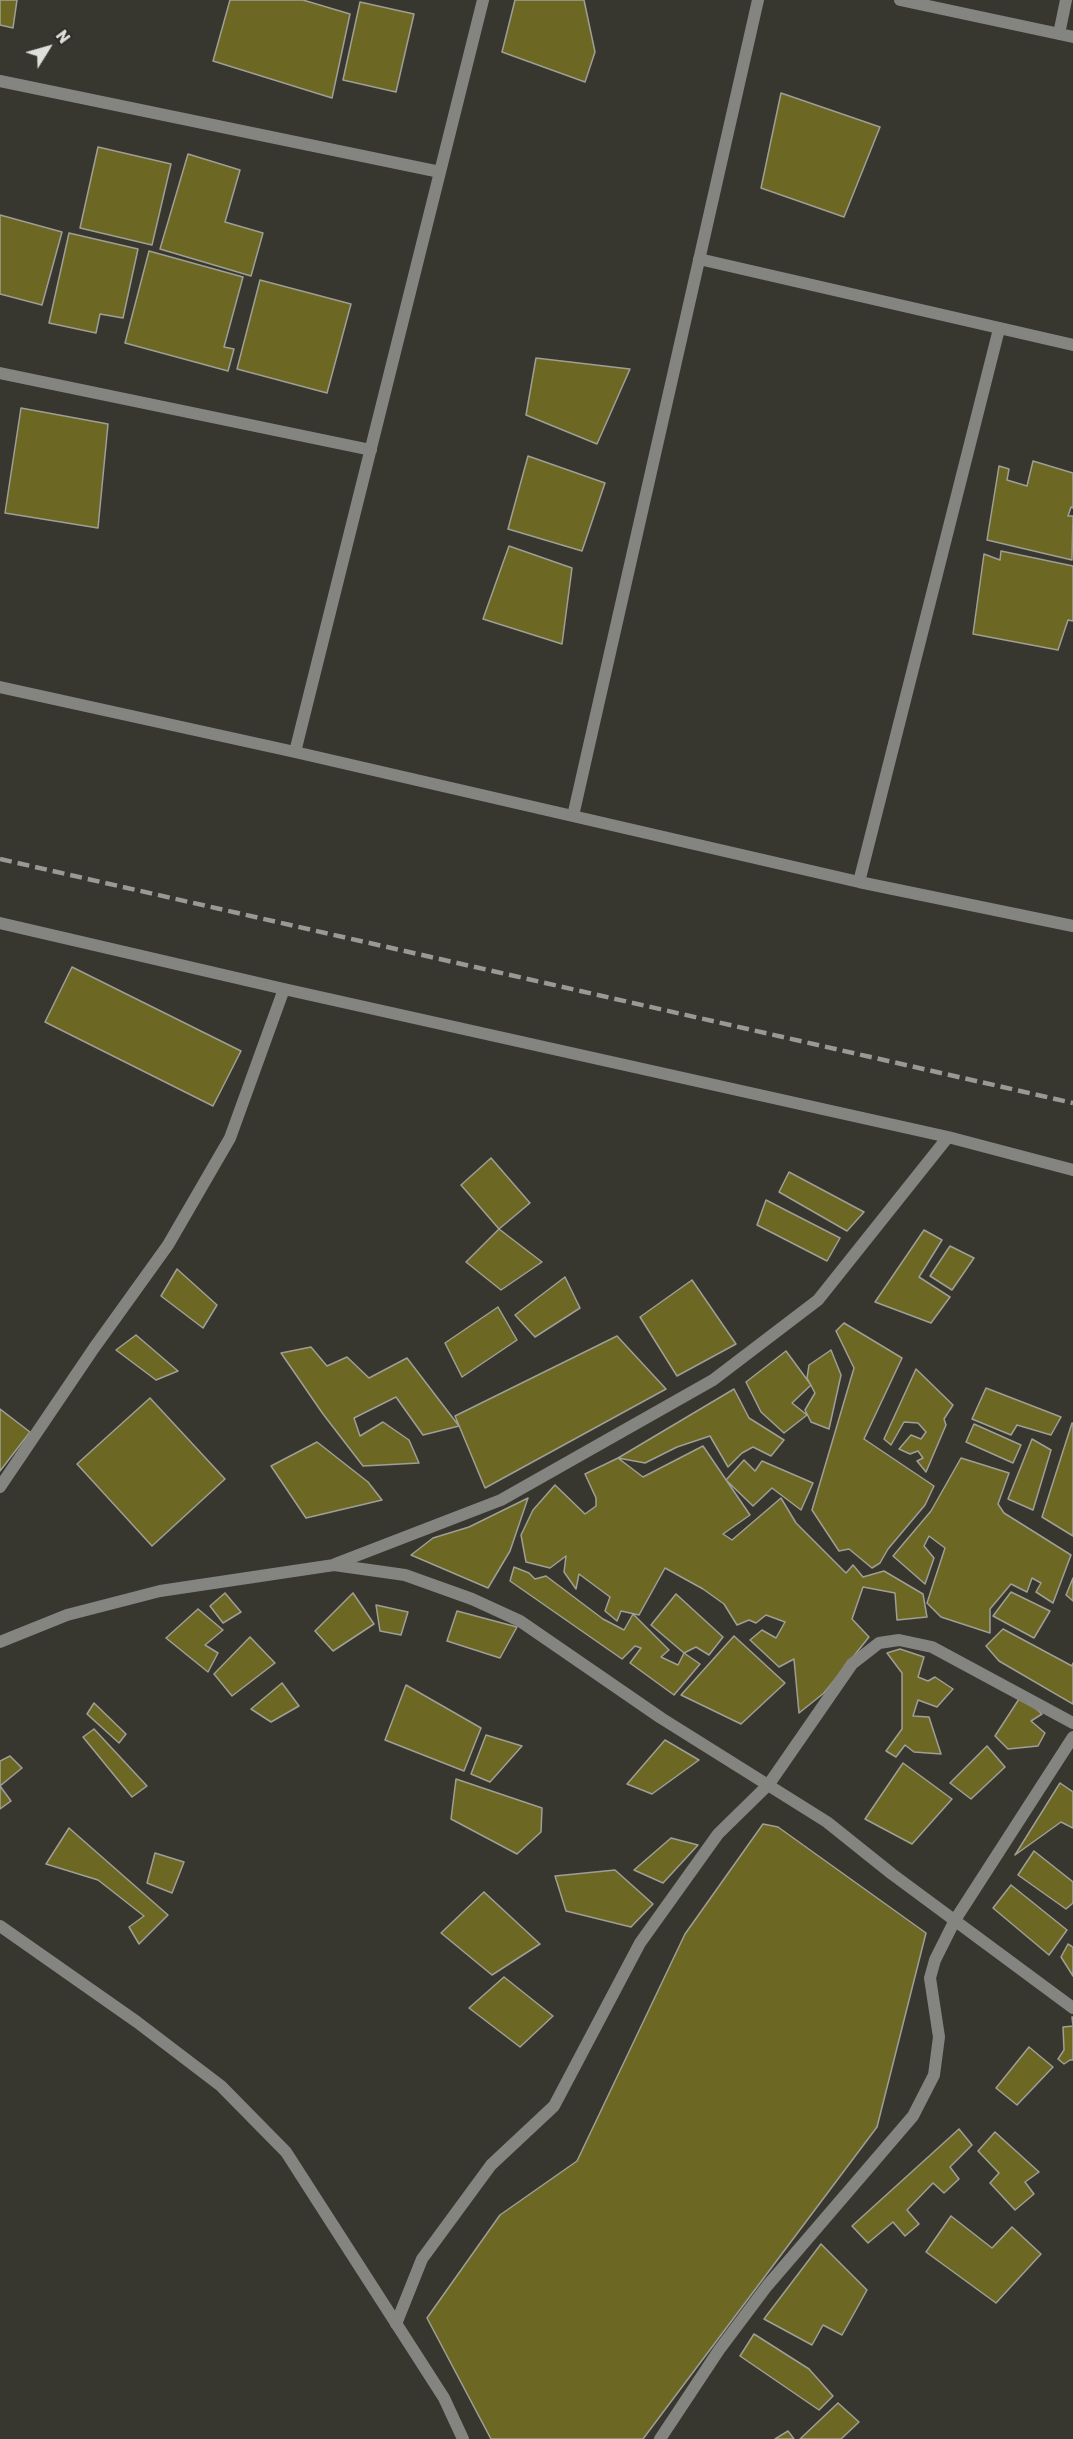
<!DOCTYPE html>
<style>
body{margin:0}
#map{position:relative;width:1073px;height:2439px;overflow:hidden;background:#373730;font-family:Rubik,sans-serif}
canvas{display:block}
.north{position:absolute;left:18px;top:18px;width:60px;height:60px;-webkit-text-stroke:4px #2d2d26;paint-order:stroke;rotate:53deg;font-size:16px;font-weight:700;line-height:24px;text-align:center;color:#dededa}
.north::after{content:'';display:block;margin:auto;width:21px;height:27px;background:#dededa;clip-path:polygon(50% 0,100% 100%,50% 72%,0 100%)}
</style>
<div id="map">
<canvas width="1073" height="2439"></canvas>
<div class="north">N</div>
</div>
<script>
const ctx = document.querySelector('canvas').getContext('2d');
ctx.lineJoin = 'round';
function fill(path, color) { ctx.fillStyle = color; ctx.fill(path, 'evenodd'); }
const shape = rows => new Path2D(rows.map(r => 'M' + r).join(''));
function trace(path, color, width, dash) { ctx.strokeStyle = color; ctx.lineWidth = width; ctx.lineCap = dash ? 'butt' : 'round'; ctx.setLineDash(dash || []); ctx.stroke(path); }
const building = shape([
 [0,0,17,0,13,28,0,25,0,0],
 [230,0,303,0,350,14,332,98,213,61,230,0],
 [515,0,584,0,595,52,585,82,502,52,515,0],
 [360,2,414,14,396,92,343,80,360,2],
 [781,93,880,127,844,217,761,188,781,93],
 [98,147,171,164,152,245,80,228,98,147],
 [188,154,240,170,225,222,263,233,251,276,160,249,188,154],
 [0,215,62,232,42,305,0,294,0,215],
 [69,233,138,249,123,318,100,314,96,333,49,323,69,233],
 [149,251,243,277,224,347,234,349,228,371,125,343,149,251],
 [260,280,351,304,327,393,237,369,260,280],
 [536,358,630,369,597,444,526,415,536,358],
 [21,408,108,424,98,528,5,513,21,408],
 [528,456,605,483,582,551,508,529,528,456],
 [1033,461,1073,473,1073,508,1071,507,1068,516,1073,516,1072,560,987,540,999,466,1009,469,1007,480,1027,486,1033,461],
 [509,546,572,568,562,644,483,619,509,546],
 [1001,551,1073,566,1073,621,1068,620,1058,650,973,634,984,554,1000,560,1001,551],
 [72,967,241,1051,213,1106,45,1022,72,967],
 [491,1158,530,1203,499,1229,461,1185,491,1158],
 [789,1172,864,1212,847,1231,779,1192,789,1172],
 [766,1200,840,1238,827,1261,757,1225,766,1200],
 [499,1229,542,1262,501,1290,466,1262,499,1229],
 [924,1230,942,1240,919,1277,950,1297,931,1323,875,1302,924,1230],
 [950,1246,974,1258,952,1290,930,1276,950,1246],
 [177,1269,217,1305,203,1328,161,1296,177,1269],
 [565,1277,580,1308,535,1337,515,1315,565,1277],
 [692,1280,736,1344,677,1376,640,1317,692,1280],
 [498,1307,517,1340,462,1377,445,1343,498,1307],
 [844,1323,902,1358,864,1439,934,1486,925,1505,888,1549,880,1563,872,1568,849,1549,839,1551,812,1510,854,1368,836,1331,844,1323],
 [136,1335,178,1371,156,1380,116,1350,136,1335],
 [617,1336,666,1389,485,1488,455,1416,617,1336],
 [311,1347,327,1366,347,1357,369,1378,407,1358,459,1426,423,1435,396,1397,354,1418,360,1436,383,1422,409,1440,419,1463,363,1466,323,1414,281,1353,311,1347],
 [831,1350,841,1375,829,1429,811,1422,805,1410,815,1393,807,1378,809,1365,831,1350],
 [786,1351,811,1385,792,1403,807,1415,784,1433,761,1412,746,1382,786,1351],
 [916,1369,953,1405,944,1419,946,1425,926,1472,917,1461,923,1458,918,1451,910,1454,899,1449,911,1435,921,1439,926,1432,918,1423,904,1422,891,1445,884,1439,916,1369],
 [986,1388,1061,1417,1051,1435,1017,1425,1011,1435,972,1419,986,1388],
 [734,1389,749,1418,784,1440,771,1456,753,1447,742,1453,728,1467,710,1436,677,1447,645,1463,618,1458,734,1389],
 [150,1398,225,1479,152,1546,77,1464,150,1398],
 [0,1409,30,1432,0,1471,0,1409],
 [1072,1423,1073,1423,1073,1536,1042,1517,1072,1423],
 [974,1424,1021,1445,1013,1463,966,1442,974,1424],
 [1032,1439,1051,1450,1033,1510,1008,1499,1032,1439],
 [317,1442,368,1482,382,1500,306,1518,271,1466,317,1442],
 [703,1446,750,1515,723,1534,732,1540,781,1498,796,1523,846,1573,853,1565,863,1577,884,1571,923,1594,927,1617,897,1620,895,1593,863,1587,852,1619,869,1637,824,1693,799,1713,794,1659,779,1667,750,1640,762,1630,776,1638,785,1622,766,1615,756,1623,749,1620,737,1625,724,1604,703,1589,665,1568,639,1615,621,1611,617,1621,605,1611,610,1597,579,1574,576,1589,564,1572,566,1556,550,1568,526,1562,521,1535,533,1510,555,1485,585,1514,596,1506,596,1498,585,1474,618,1458,643,1477,703,1446],
 [961,1458,1009,1473,998,1504,1004,1513,1071,1555,1053,1603,1036,1592,1041,1583,1032,1578,1027,1592,1011,1584,990,1609,990,1633,941,1617,927,1603,945,1548,929,1536,924,1546,934,1558,925,1584,893,1556,931,1511,961,1458],
 [744,1460,755,1471,762,1461,813,1483,801,1510,772,1488,753,1506,726,1480,744,1460],
 [528,1498,510,1551,488,1588,411,1555,433,1538,469,1527,528,1498],
 [514,1567,529,1573,535,1579,546,1576,603,1619,624,1630,633,1614,669,1650,661,1657,678,1665,684,1653,700,1664,674,1695,630,1663,641,1648,635,1646,622,1659,510,1581,514,1567],
 [1073,1578,1073,1601,1066,1595,1073,1578],
 [1011,1592,1050,1611,1034,1638,993,1616,1011,1592],
 [225,1593,241,1612,223,1623,210,1606,225,1593],
 [353,1593,374,1624,333,1651,315,1631,353,1593],
 [676,1594,723,1637,709,1655,696,1647,684,1653,651,1625,676,1594],
 [376,1605,408,1612,401,1635,380,1631,376,1605],
 [198,1609,223,1630,205,1645,218,1653,208,1672,166,1638,198,1609],
 [457,1611,517,1627,500,1658,447,1641,457,1611],
 [1003,1629,1072,1666,1073,1663,1073,1704,999,1661,986,1646,1003,1629],
 [734,1636,785,1683,741,1724,681,1695,734,1636],
 [250,1637,275,1663,232,1696,214,1674,250,1637],
 [900,1649,924,1657,918,1677,928,1681,935,1677,953,1689,937,1707,918,1700,913,1716,929,1717,941,1754,914,1752,905,1745,896,1757,886,1751,902,1729,902,1673,887,1653,900,1649],
 [282,1683,299,1706,271,1722,251,1709,282,1683],
 [406,1685,481,1728,464,1771,385,1740,406,1685],
 [1021,1696,1042,1714,1031,1721,1045,1733,1038,1746,1008,1749,995,1736,1021,1696],
 [94,1703,126,1734,119,1743,87,1714,94,1703],
 [94,1729,147,1786,132,1797,83,1737,94,1729],
 [486,1735,522,1746,490,1782,471,1774,486,1735],
 [665,1740,699,1760,652,1794,627,1784,665,1740],
 [987,1746,1005,1767,971,1799,950,1783,987,1746],
 [10,1756,22,1768,0,1786,0,1761,10,1756],
 [903,1763,952,1799,912,1844,865,1819,903,1763],
 [456,1779,542,1808,541,1832,517,1854,451,1819,456,1779],
 [1060,1783,1073,1792,1073,1828,1061,1822,1015,1855,1060,1783],
 [0,1786,11,1801,0,1809,0,1786],
 [763,1824,778,1827,926,1933,877,2127,643,2439,491,2439,427,2318,500,2215,577,2161,685,1934,763,1824],
 [69,1828,168,1915,139,1944,129,1927,144,1916,98,1880,46,1864,69,1828],
 [671,1838,698,1845,663,1883,634,1870,671,1838],
 [1034,1851,1073,1882,1073,1903,1066,1909,1018,1875,1034,1851],
 [155,1853,184,1862,172,1893,147,1883,155,1853],
 [615,1870,653,1904,631,1927,566,1911,555,1876,615,1870],
 [1011,1885,1067,1930,1049,1955,993,1908,1011,1885],
 [484,1892,540,1944,492,1975,441,1933,484,1892],
 [1068,1944,1073,1947,1073,1976,1061,1957,1068,1944],
 [504,1977,553,2016,520,2047,469,2008,504,1977],
 [1072,2017,1073,2017,1073,2060,1070,2060,1064,2064,1058,2059,1064,2050,1063,2027,1073,2026,1072,2017],
 [1029,2047,1053,2067,1017,2105,996,2088,1029,2047],
 [959,2129,972,2145,950,2167,959,2179,944,2193,933,2183,907,2210,919,2224,905,2236,893,2222,868,2243,852,2226,959,2129],
 [995,2132,1039,2172,1025,2182,1034,2194,1015,2210,990,2183,999,2173,978,2151,995,2132],
 [951,2216,992,2248,1012,2227,1041,2254,996,2303,926,2252,951,2216],
 [821,2244,867,2290,842,2335,823,2325,812,2345,764,2319,821,2244],
 [754,2334,809,2369,833,2396,819,2410,740,2356,754,2334],
 [838,2403,859,2422,841,2439,800,2439,838,2403],
 [788,2431,794,2439,775,2439,788,2431]
]);
fill(building, '#6c6824');
trace(building, '#9f9f97', 1.5);
trace(shape([
 [900,0,1073,37],
 [1059,34,1066,0],
 [0,81,440,172],
 [699,259,1073,345],
 [0,373,371,450],
 [0,687,295,752,859,882,1073,926],
 [295,752,483,0],
 [573,816,758,0],
 [859,882,999,329],
 [0,923,284,989,948,1137],
 [0,1487,94,1348,168,1245,230,1138,284,989],
 [335,1564,501,1500,713,1380,818,1300,948,1137,1073,1170],
 [0,1642,67,1615,160,1591,334,1565,405,1575,472,1599,520,1621,661,1718,827,1822,892,1874,1073,2008],
 [0,1926,137,2022,221,2086,286,2152,444,2398,463,2439],
 [396,2324,422,2259,491,2165,554,2106,640,1943,718,1834,769,1784,852,1664,879,1643,899,1640,932,1647,1073,1723],
 [660,2439,719,2350,767,2286,913,2116,934,2075,939,2037,930,1978,935,1960,955,1920,1073,1737]
]), '#848481', 12);
trace(shape([
 [0,859,1073,1103]
]), '#9a9a95', 4.5, [12, 6]);
</script>
